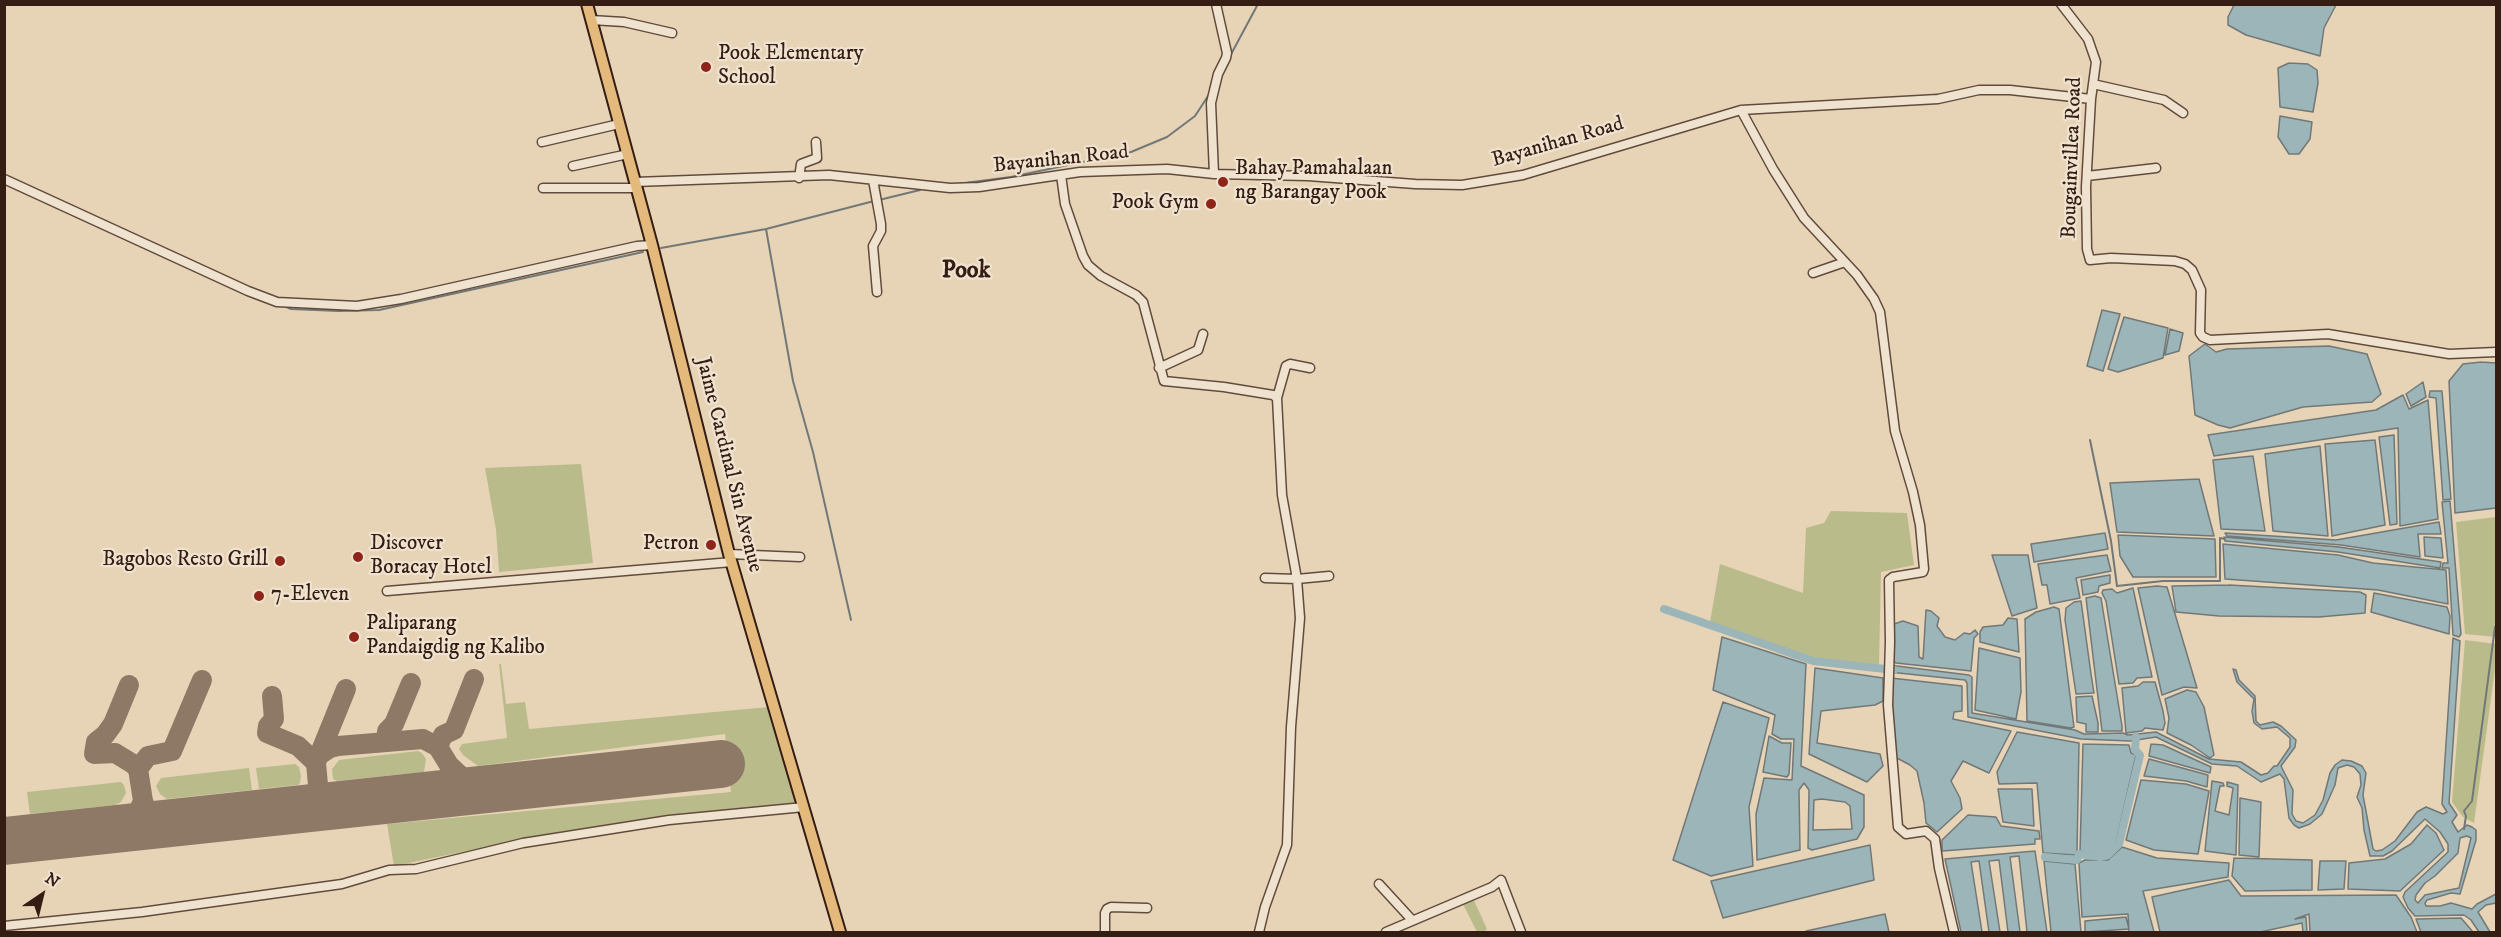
<!DOCTYPE html>
<style>
body{margin:0}
#map{position:relative;width:2501px;height:937px;overflow:hidden;background:#e7d4b7;font-family:"IM FELL DW Pica",serif}
canvas{display:block}
.frame{position:absolute;inset:0;border:6px solid #351d14;pointer-events:none}
.north{position:absolute;left:12px;top:865px;width:60px;height:60px;-webkit-text-stroke:4px #efe3d0;paint-order:stroke;rotate:35deg;font-size:16px;font-weight:700;line-height:24px;text-align:center;color:#351d14}
.north::after{content:'';display:block;margin:auto;width:21px;height:27px;background:#351d14;clip-path:polygon(50% 0,100% 100%,50% 72%,0 100%)}
</style>
<div id="map">
<canvas width="2501" height="937"></canvas>
<div class="frame"></div>
<div class="north">N</div>
</div>
<script>
const ctx = document.querySelector('canvas').getContext('2d');
ctx.lineJoin = 'round';
function fill(path, color) { ctx.fillStyle = color; ctx.fill(path, 'evenodd'); }
const shape = rows => new Path2D(rows.map(r => 'M' + r).join(''));
function trace(path, color, width, dash) { ctx.strokeStyle = color; ctx.lineWidth = width; ctx.lineCap = dash ? 'butt' : 'round'; ctx.setLineDash(dash || []); ctx.stroke(path); }
function write(font, color, halo, rows, align = 'center') {
  ctx.font = font + ' "IM FELL DW Pica",serif'; ctx.lineWidth = 4.5; ctx.setLineDash([]); ctx.textBaseline = 'middle'; ctx.strokeStyle = halo; ctx.fillStyle = color; for (const [text, x, y, turn = 0] of rows) {
    ctx.save(); ctx.translate(x, y); ctx.rotate((+turn || 0) * Math.PI / 180); ctx.textAlign = isNaN(turn) ? turn : align; if (halo) ctx.strokeText(text, 0, 0); ctx.fillText(text, 0, 0); ctx.restore();
  }
}
fill(shape([
 [581,464,593,563,499,572,496,530,485,468],
 [1831,511,1907,513,1914,565,1881,572,1879,665,1809,657,1710,622,1720,564,1803,593,1806,528,1824,523],
 [2496,517,2496,637,2465,634,2456,522],
 [2465,640,2496,644,2496,662,2474,823,2463,817,2452,802],
 [499,664,501,664,506,704,525,702,529,729,769,707,796,806,525,839,394,866,387,824,731,792,725,734,478,766,463,755,459,749,462,744,507,738],
 [418,751,422,753,426,759,424,772,337,781,333,779,332,769,339,760],
 [295,764,299,767,301,776,300,783,298,785,259,789,256,768],
 [249,768,252,790,167,799,160,794,156,786,161,778],
 [121,782,124,785,126,793,121,802,115,805,30,814,27,792],
 [1472,896,1487,929,1484,932,1477,932,1462,902]
]), '#babb8b');
const water = shape([
 [2234,5,2234,4,2336,5,2324,28,2320,56,2246,35,2228,25,2228,17,2234,5],
 [2289,63,2308,64,2317,70,2318,83,2313,112,2280,107,2278,68,2289,63],
 [2280,116,2312,122,2310,139,2299,154,2289,154,2278,137,2280,116],
 [2102,310,2120,314,2103,371,2087,366,2102,310],
 [2124,317,2168,328,2163,358,2118,372,2108,369,2124,317],
 [2170,329,2183,333,2179,351,2165,355,2170,329],
 [2205,344,2216,352,2227,349,2329,346,2367,354,2381,394,2372,402,2303,407,2230,428,2218,425,2195,415,2189,356,2205,344],
 [2481,362,2496,363,2496,508,2455,513,2449,381,2463,364,2481,362],
 [2423,382,2426,397,2411,406,2406,394,2423,382],
 [2430,391,2442,391,2451,499,2443,500,2436,398,2429,397,2430,391],
 [2403,395,2409,409,2428,400,2438,519,2400,526,2398,428,2214,456,2208,435,2376,410,2403,395],
 [2394,435,2397,524,2390,525,2379,437,2394,435],
 [2375,440,2385,525,2332,536,2325,444,2375,440],
 [2320,446,2328,536,2273,531,2265,454,2320,446],
 [2253,456,2265,531,2221,529,2213,460,2253,456],
 [2199,479,2214,536,2117,532,2110,483,2199,479],
 [2450,501,2461,634,2459,637,2453,635,2449,568,2442,568,2443,563,2448,563,2442,502,2450,501],
 [2439,522,2441,534,2418,534,2420,557,2341,545,2227,536,2225,533,2336,540,2439,522],
 [2105,533,2108,549,2034,562,2031,544,2105,533],
 [2118,535,2215,539,2216,577,2133,577,2120,556,2118,535],
 [2224,537,2339,547,2441,562,2440,568,2338,552,2225,541,2224,537],
 [2424,537,2441,538,2443,558,2425,556,2424,537],
 [2223,544,2338,555,2373,563,2446,570,2448,604,2378,590,2225,579,2223,544],
 [1992,555,2028,555,2037,608,2012,616,1992,555],
 [2107,555,2111,571,2076,578,2080,598,2050,604,2047,585,2042,585,2038,564,2107,555],
 [2110,575,2110,583,2099,586,2098,592,2083,595,2081,580,2110,575],
 [2229,585,2360,592,2366,595,2365,613,2319,617,2219,616,2176,612,2172,586,2229,585],
 [2157,586,2167,587,2197,688,2184,687,2162,695,2138,588,2157,586],
 [2133,588,2152,677,2137,678,2133,683,2119,684,2106,601,2102,593,2103,590,2112,589,2117,593,2133,588],
 [2374,593,2447,607,2450,616,2449,634,2371,612,2374,593],
 [2095,596,2101,598,2122,726,2122,731,2102,731,2086,598,2095,596],
 [2081,601,2091,674,2094,693,2076,694,2065,620,2066,608,2074,602,2081,601],
 [2054,607,2059,609,2074,727,2071,728,2027,721,2025,619,2036,612,2054,607],
 [1926,610,1931,611,1939,618,1937,626,1945,637,1955,640,1964,633,1970,634,1975,630,1978,634,1974,638,1971,671,1896,663,1891,660,1894,624,1903,621,1918,626,1919,657,1923,659,1926,610],
 [2008,618,2017,619,2019,652,1980,642,1980,632,1983,627,2003,625,2008,618],
 [1722,637,1806,664,1801,766,1864,795,1864,827,1857,839,1812,850,1808,848,1809,790,1804,783,1799,790,1800,850,1757,860,1756,814,1764,778,1792,780,1794,739,1781,739,1772,734,1775,715,1713,690,1722,637],
 [1822,799,1845,802,1850,806,1852,829,1813,830,1814,800,1822,799],
 [2453,638,2460,641,2449,803,2457,815,2452,822,2458,832,2467,825,2472,827,2476,830,2476,840,2460,894,2451,893,2427,900,2425,903,2426,906,2440,906,2451,903,2472,909,2477,904,2496,894,2496,903,2486,905,2478,912,2490,932,2479,932,2471,920,2464,915,2415,916,2408,908,2403,897,2405,892,2448,852,2448,844,2440,832,2425,819,2392,851,2383,856,2370,856,2364,830,2362,808,2357,797,2361,785,2360,774,2354,767,2347,765,2338,768,2335,785,2322,814,2310,824,2299,828,2294,825,2289,818,2284,779,2280,774,2261,782,2237,766,2212,764,2156,737,2130,741,2081,739,1968,717,1967,683,1965,680,1889,672,1889,665,1969,675,1972,677,1972,713,2075,730,2084,734,2123,733,2128,735,2156,732,2209,759,2241,762,2261,775,2268,773,2274,766,2277,766,2290,747,2290,738,2277,727,2262,729,2254,723,2252,711,2254,699,2237,682,2233,669,2236,670,2239,680,2255,696,2256,721,2260,725,2273,722,2281,726,2296,740,2295,747,2281,766,2293,790,2292,814,2296,821,2303,823,2315,815,2323,800,2330,773,2335,765,2342,760,2351,761,2362,766,2366,773,2363,795,2373,849,2376,851,2382,850,2395,841,2417,812,2426,807,2443,814,2447,812,2442,804,2453,638],
 [2467,836,2471,838,2459,888,2425,895,2418,903,2415,900,2416,895,2425,883,2435,876,2458,853,2460,838,2467,836],
 [1979,648,2020,658,2021,692,2016,719,1975,710,1979,648],
 [1815,668,1883,678,1883,701,1875,705,1821,711,1817,743,1880,754,1883,766,1867,782,1809,754,1815,668],
 [1891,678,1962,686,1962,711,1954,712,1953,719,2011,731,1989,773,1963,761,1951,781,1960,798,1962,809,1937,832,1926,823,1924,803,1917,771,1910,765,1895,757,1891,678],
 [2143,682,2155,682,2163,711,2165,723,2163,730,2145,728,2142,731,2126,733,2122,688,2138,686,2143,682],
 [2187,690,2196,692,2204,707,2214,755,2210,758,2191,745,2167,733,2169,718,2165,699,2187,690],
 [2092,696,2098,723,2098,732,2086,732,2086,724,2077,722,2076,697,2092,696],
 [1723,702,1769,718,1749,807,1753,866,1711,876,1673,860,1723,702],
 [2017,732,2079,743,2077,852,2075,855,2043,853,2037,783,1999,784,1997,772,2017,732],
 [1769,736,1782,743,1791,743,1789,774,1787,777,1763,772,1769,736],
 [2083,744,2129,745,2131,753,2136,755,2116,843,2105,855,2080,851,2083,744],
 [2151,744,2163,745,2211,767,2210,773,2149,756,2151,744],
 [2149,759,2208,775,2207,787,2186,781,2144,776,2149,759],
 [2141,780,2186,784,2209,791,2198,854,2154,850,2126,840,2141,780],
 [2212,781,2223,783,2224,786,2220,786,2215,811,2229,815,2233,788,2227,786,2227,782,2238,785,2236,855,2205,851,2212,781],
 [1998,789,2032,789,2034,826,2003,822,1998,789],
 [2240,798,2261,802,2259,857,2239,855,2240,798],
 [1968,815,1996,817,2001,826,2039,831,2040,839,2035,839,2035,844,1942,851,1942,840,1968,815],
 [2427,825,2436,833,2444,850,2400,891,2348,889,2349,863,2385,859,2411,844,2427,825],
 [1870,845,1874,880,1723,918,1711,881,1870,845],
 [2122,847,2157,858,2229,863,2228,877,2143,891,2154,932,2129,932,2128,914,2082,917,2079,863,2085,860,2108,860,2122,847],
 [2035,851,2047,932,2027,932,2019,856,2010,857,2020,932,2008,932,1999,860,1989,861,2000,932,1989,932,1979,861,1971,862,1982,932,1961,932,1945,859,2035,851],
 [2234,858,2312,860,2312,890,2245,891,2232,876,2234,858],
 [2044,861,2075,864,2081,932,2051,932,2044,861],
 [2320,861,2346,861,2344,889,2318,890,2320,861],
 [2229,880,2241,896,2396,895,2411,917,2417,932,2310,932,2309,914,2295,919,2306,917,2307,932,2303,932,2302,923,2260,932,2160,932,2152,897,2229,880],
 [1885,914,1889,932,1807,932,1806,931,1885,914],
 [2126,917,2129,929,2085,932,2085,921,2126,917],
 [2461,918,2473,932,2421,932,2416,919,2461,918]
]);
fill(water, '#9bb5b9');
trace(water, '#727877', 1.5);
trace(shape([
 [1229,58,1258,4],
 [1113,156,1131,152,1167,137,1195,116,1210,93],
 [957,184,1011,177,1106,157],
 [879,200,920,190],
 [766,229,793,381,813,452,851,620],
 [661,248,766,229,874,201],
 [284,306,291,309,339,311,379,310,643,252],
 [2090,440,2111,541,2117,586,2163,581,2220,581,2220,538,2225,539],
 [2464,829,2466,816,2464,811,2472,801,2495,627]
]), '#727877', 2);
trace(shape([
 [1664,609,1813,661,1894,670],
 [2045,857,2077,860,2079,854,2101,857,2108,855,2119,844,2140,755,2135,750,2136,737]
]), '#9bb5b9', 8);
trace(shape([
 [129,685,113,724,105,735,96,742,94,754,115,753,133,764,138,769,143,801,146,809,159,819,170,823],
 [272,696,274,719,268,726,267,733,298,746,316,763,318,785,316,793,310,801,295,809],
 [387,741,387,731,394,724,411,683],
 [438,747,443,735,454,730,474,679],
 [318,756,330,748,338,746,423,739,438,747,449,765,464,779,480,786,500,787],
 [318,758,346,689],
 [138,769,148,756,172,751,202,680],
 [318,785,325,796,343,804],
 [439,794,452,780,453,770],
 [118,828,135,819,143,801]
]), '#8e7866', 20);
trace(shape([
 [4,841,721,764]
]), '#8e7866', 48);
const minor = shape([
 [2061,4,2088,39,2096,62,2091,99,2086,187,2087,249,2090,260,2111,258,2175,261,2185,264,2192,270,2201,290,2200,333,2203,337,2210,340,2328,334,2449,354,2496,352],
 [591,20,624,22,672,33],
 [2093,84,2164,100,2183,113],
 [1741,110,1773,169,1804,218,1857,275,1874,299,1880,312,1895,431,1913,492,1920,525,1924,569,1923,572,1893,577,1889,580,1890,642,1888,705,1898,827,1906,834,1926,831,1935,839,1939,868,1954,932],
 [542,142,619,124],
 [573,166,628,154],
 [1214,174,1211,103,1218,74,1226,58,1227,53,1216,4],
 [1061,175,1065,204,1083,256,1088,265,1101,276,1136,295,1143,302,1164,381,1224,387,1273,395,1277,398,1282,495,1297,579,1300,618,1291,727,1287,845,1265,907,1259,932],
 [2087,176,2156,168],
 [799,178,801,164,817,158,816,142],
 [4,179,248,291,277,302,357,306,401,299,637,246,652,245],
 [873,180,881,224,881,231,873,246,877,292],
 [635,182,829,175,950,188,979,187,1080,172,1167,169,1214,174,1308,176,1415,184,1462,185,1523,175,1741,110,1938,99,1979,90,2010,90,2091,99],
 [543,188,637,188],
 [1813,273,1845,262],
 [1159,368,1198,350,1203,334],
 [1277,398,1286,366,1290,364,1310,368],
 [729,554,800,557],
 [1265,578,1297,579,1329,576],
 [387,591,732,562],
 [1379,884,1412,920],
 [4,926,142,912,342,884,389,870,416,869,523,843,669,820,804,807],
 [1105,932,1105,913,1107,909,1111,907,1147,908],
 [1386,932,1492,887,1501,880,1521,932]
]);
const major = shape([
 [587,4,652,245,729,554,840,932]
]);
trace(minor, '#624b3d', 11);
trace(major, '#351d14', 14);
trace(minor, '#efe3d0', 8);
trace(major, '#e4ba7c', 10);
for (const [x, y, r, color] of [
 [706,67,6,"#8f2418"],
 [1223,182,6,"#8f2418"],
 [1211,204,6,"#8f2418"],
 [711,545,6,"#8f2418"],
 [358,557,6,"#8f2418"],
 [280,561,6,"#8f2418"],
 [259,596,6,"#8f2418"],
 [354,637,6,"#8f2418"]
]) { const dot = new Path2D(); dot.arc(x, y, r, 0, 2 * Math.PI); ctx.fillStyle = color; ctx.fill(dot); trace(dot, '#efe3d0', 2); }
write('21px', '#351d14', '#efe3d0', [
 ["Pook Elementary",718,55],
 ["School",718,79],
 ["Bahay Pamahalaan",1235,170],
 ["ng Barangay Pook",1235,194],
 ["Pook Gym",1199,204,"right"],
 ["Discover",370,545],
 ["Boracay Hotel",370,569],
 ["Petron",699,545,"right"],
 ["Bagobos Resto Grill",268,561,"right"],
 ["7-Eleven",271,596],
 ["Paliparang",366,625],
 ["Pandaigdig ng Kalibo",366,649]
], 'left');
write('21px', '#351d14', '#efe3d0', [
 ["Bayanihan Road",1558,143,-16],
 ["Bougainvillea Road",2073,158,-88],
 ["Bayanihan Road",1061,160,-6],
 ["Jaime Cardinal Sin Avenue",728,465,76]
]);
write('bold 24px', '#351d14', '#efe3d0', [
 ["Pook",966,272]
]);
</script>
